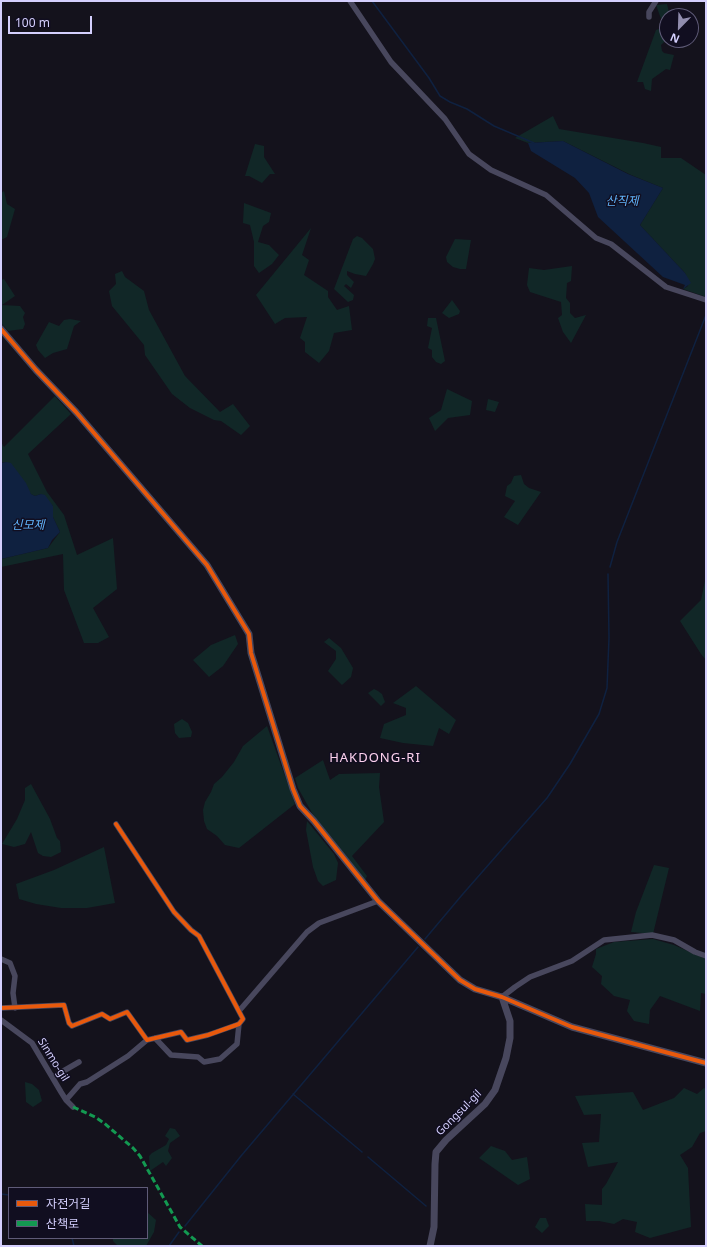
<!DOCTYPE html>
<meta charset="utf-8">
<style>
body{margin:0}
#map{position:relative;width:707px;height:1247px;overflow:hidden;background:#14121c;font-family:"Noto Sans","Noto Sans KR",sans-serif}
canvas{display:block}
.frame{position:absolute;inset:0;border:2px solid #d4cffd;pointer-events:none}
.legend{position:absolute;left:8px;top:1187px;width:140px;height:52px;box-sizing:border-box;background:#110e20;border:1px solid #5f5b78;margin:0;padding:5px 7px;list-style:none;font-size:12px;color:#d4cffd}
.legend li{display:flex;align-items:center;gap:8px;height:20px}
.legend b{width:20px;border:1px solid #5f5b78}
.north{position:absolute;left:659px;top:8px;width:40px;height:40px;box-sizing:border-box;background:#110e20;border:1px solid #5f5b78;border-radius:50%;rotate:203deg;font-size:11px;font-weight:700;line-height:16px;text-align:center;color:#d4cffd}
.north::after{content:'';display:block;margin:auto;width:14px;height:18px;background:#918dae;clip-path:polygon(50% 0,100% 100%,50% 72%,0 100%)}
.scale{position:absolute;left:8px;top:16px;width:84px;height:18px;box-sizing:border-box;border:2px solid #d4cffd;border-top:0;padding-left:5px;font-size:12px;line-height:14px;white-space:nowrap;color:#d4cffd;-webkit-text-stroke:3px #110e20;paint-order:stroke}
</style>
<div id="map">
<canvas width="707" height="1247"></canvas>
<div class="frame"></div>
<ul class="legend">
<li><b style="height:5px;background:#e8590c"></b>자전거길</li>
<li><b style="height:5px;background:#139951"></b>산책로</li>
</ul>
<div class="north">N</div>
<div class="scale">100 m</div>
</div>
<script>
const ctx = document.querySelector('canvas').getContext('2d');
ctx.lineJoin = 'round';
function fill(path, color) { ctx.fillStyle = color; ctx.fill(path, 'evenodd'); }
const shape = rows => new Path2D(rows.map(r => 'M' + r).join(''));
function trace(path, color, width, dash) { ctx.strokeStyle = color; ctx.lineWidth = width; ctx.lineCap = dash ? 'butt' : 'round'; ctx.setLineDash(dash || []); ctx.stroke(path); }
function write(font, color, halo, rows, align = 'center') {
  ctx.font = font + ' "Noto Sans","Noto Sans KR",sans-serif'; ctx.lineWidth = 3; ctx.setLineDash([]); ctx.textBaseline = 'middle'; ctx.strokeStyle = halo; ctx.fillStyle = color; for (const [text, x, y, turn = 0] of rows) {
    ctx.save(); ctx.translate(x, y); ctx.rotate((+turn || 0) * Math.PI / 180); ctx.textAlign = isNaN(turn) ? turn : align; if (halo) ctx.strokeText(text, 0, 0); ctx.fillText(text, 0, 0); ctx.restore();
  }
}
fill(shape([
 [667,4,670,16,667,16,667,39,661,45,662,51,664,53,674,55,670,70,666,69,652,79,651,91,645,89,643,82,637,82,656,30,664,27,656,5],
 [553,116,559,129,643,143,661,147,661,158,681,158,706,175,706,297,683,289,688,286,685,273,640,225,663,188,631,175,563,141,528,143,515,138],
 [255,144,264,146,264,157,275,174,270,174,262,183,249,176,245,176],
 [4,191,7,204,15,209,7,237,1,240,1,193],
 [244,203,271,213,269,222,263,226,258,242,269,245,279,255,272,264,259,273,254,266,254,242,250,225,243,223],
 [311,228,302,255,309,260,304,275,328,291,328,297,337,310,349,306,352,330,334,333,329,351,319,363,305,352,305,342,300,338,307,317,285,318,275,324,256,295],
 [357,236,362,238,373,249,375,259,373,264,366,276,355,274,347,271,347,275,354,282,351,288,346,284,344,286,354,295,353,300,348,302,334,289,353,239],
 [455,239,471,240,466,269,460,269,453,267,447,262,446,257],
 [572,266,571,281,567,283,566,298,570,303,570,313,575,318,586,315,571,343,563,332,558,318,562,315,561,302,530,292,527,285,529,268,544,270],
 [122,271,125,277,144,291,149,310,185,376,220,412,233,404,250,426,241,435,221,421,214,420,190,408,172,394,145,355,144,345,112,306,109,291,116,284,115,274],
 [4,279,15,296,2,305,20,306,25,313,23,317,25,324,23,329,8,331,1,323,1,280],
 [452,300,460,311,459,314,449,318,442,313],
 [428,318,436,318,445,361,441,364,436,362,432,357,432,350,428,348,432,328,427,326],
 [70,319,81,321,74,326,67,349,53,353,45,358,38,350,36,345,49,322,59,326,64,320],
 [447,389,472,401,470,415,448,418,435,431,429,418,441,410],
 [55,396,71,414,28,454,47,492,64,515,77,555,113,538,117,589,93,608,109,637,98,643,84,643,64,590,63,554,1,567,1,559,48,548,60,532,53,517,53,506,41,494,35,496,31,494,6,462,1,463,1,442,4,447],
 [488,399,499,402,495,412,486,410],
 [521,475,524,484,529,488,541,492,518,525,504,517,515,501,505,496,507,486,511,483,514,476],
 [706,576,706,660,701,654,680,621,701,600],
 [235,635,238,644,223,666,209,677,193,660,211,645],
 [329,638,341,648,353,668,351,677,342,685,328,671,336,659,336,651,324,642],
 [416,686,456,720,449,734,439,728,433,746,403,743,380,738,384,724,406,715,406,708,393,703],
 [374,689,378,691,382,694,385,702,381,706,368,693],
 [182,719,188,723,192,732,191,737,179,738,175,733,174,724],
 [267,726,295,804,239,848,225,845,217,836,207,829,204,821,203,810,205,802,211,792,214,784,222,777,234,762,243,746],
 [323,760,330,780,339,774,380,773,379,787,384,822,352,856,367,876,365,880,312,813,298,788,295,778],
 [31,784,50,819,57,838,60,841,61,852,51,857,43,856,38,853,31,832,25,844,14,847,2,844,17,819,25,800,25,788],
 [307,821,334,854,338,863,336,880,323,886,318,881,313,867,306,830],
 [104,847,115,903,87,908,61,908,36,904,19,899,16,884,54,870],
 [654,865,669,868,653,934,631,932,636,912],
 [653,939,674,945,706,959,706,994,701,993,700,1011,660,996,650,1010,649,1024,634,1021,627,1011,630,1000,614,996,601,984,602,976,592,967,596,954,596,949,614,942],
 [25,1082,32,1084,39,1090,42,1101,33,1107,26,1102],
 [684,1088,697,1094,704,1088,706,1089,706,1131,700,1133,692,1147,680,1155,688,1168,691,1227,650,1238,635,1232,637,1222,623,1219,614,1224,599,1221,586,1221,585,1204,602,1205,602,1189,606,1184,618,1162,588,1167,582,1143,599,1142,601,1114,584,1115,575,1096,633,1092,643,1110,674,1098],
 [170,1128,175,1129,180,1136,170,1143,168,1151,172,1158,166,1166,163,1162,150,1171,149,1156,152,1153,166,1145,169,1139,165,1136],
 [491,1146,505,1151,512,1160,527,1157,530,1179,518,1185,479,1158],
 [147,1212,156,1220,154,1232,146,1246,118,1246,113,1241,113,1238,147,1238],
 [540,1218,546,1218,549,1226,542,1233,535,1227]
]), '#112727');
fill(shape([
 [563,141,628,174,663,188,640,225,685,273,691,283,683,289,685,285,663,277,598,217,589,193,575,178,531,151,528,143],
 [6,462,11,463,26,483,31,494,35,496,41,494,45,495,53,506,53,517,60,532,52,540,48,548,1,559,1,463]
]), '#0f2140');
trace(shape([
 [372,1,429,78,440,96,450,102,467,109,494,126,534,143],
 [610,567,617,542,706,315],
 [425,939,462,895,547,798,570,764,599,714,607,688,609,638,608,574],
 [293,1094,362,1152],
 [368,1157,426,1206],
 [1,1194,9,1195],
 [185,1226,241,1156,418,947],
 [72,1238,74,1246],
 [169,1246,179,1232]
]), '#0f2140', 1.5);
trace(shape([
 [350,1,391,62,445,119,469,154,491,170,546,195,596,238,611,244,666,287,706,300],
 [649,17,649,12,656,1],
 [1,959,10,963,15,976,13,993,15,1008],
 [502,997,515,987,530,977,572,961,604,940,652,935,674,940,695,952,706,956],
 [1,1008,64,1005,69,1023,72,1026,102,1014,110,1019,127,1012,147,1040,181,1032,187,1040,208,1035,239,1024,243,1019,199,936,191,930,174,912,116,824],
 [239,1011,307,932,319,923,378,901],
 [1,1020,32,1043,61,1092,66,1100,73,1107],
 [155,1038,171,1055,198,1057,204,1062,220,1059,237,1044,239,1024],
 [53,1077,79,1062],
 [66,1100,80,1084,87,1082,128,1056,147,1040]
]), '#48475d', 5.5);
trace(shape([
 [1,329,36,370,76,412,207,565,249,634,251,653,293,789,300,806,314,821,378,901,460,980,475,989,502,997,572,1027,706,1063],
 [430,1246,434,1227,435,1164,436,1152,446,1140,485,1104,495,1090,506,1058,510,1038,510,1021,502,997]
]), '#48475d', 7);
trace(shape([
 [73,1107,95,1117,104,1123,133,1148,140,1156,180,1227,202,1246]
]), '#139951', 3, [6, 3]);
trace(shape([
 [1,329,36,370,76,412,207,565,249,634,251,653,293,789,300,806,314,821,378,901,460,980,475,989,502,997,572,1027,706,1063],
 [1,1008,64,1005,69,1023,72,1026,102,1014,110,1019,127,1012,147,1040,181,1032,187,1040,208,1035,239,1024,243,1019,199,936,191,930,174,912,116,824]
]), '#e8590c', 4);
write('11px', '#d4cffd', '#110e20', [
 ["Sinmo-gil",53,1060,58],
 ["Gongsul-gil",459,1113,-45]
]);
write('italic 12px', '#60b3fa', '#110e20', [
 ["산직제",622,202],
 ["신모제",28,526]
]);
ctx.letterSpacing = '1px';
write('13px', '#fdd1ed', '#110e20', [
 ["HAKDONG-RI",375,758]
]);
ctx.letterSpacing = '0px';
</script>
